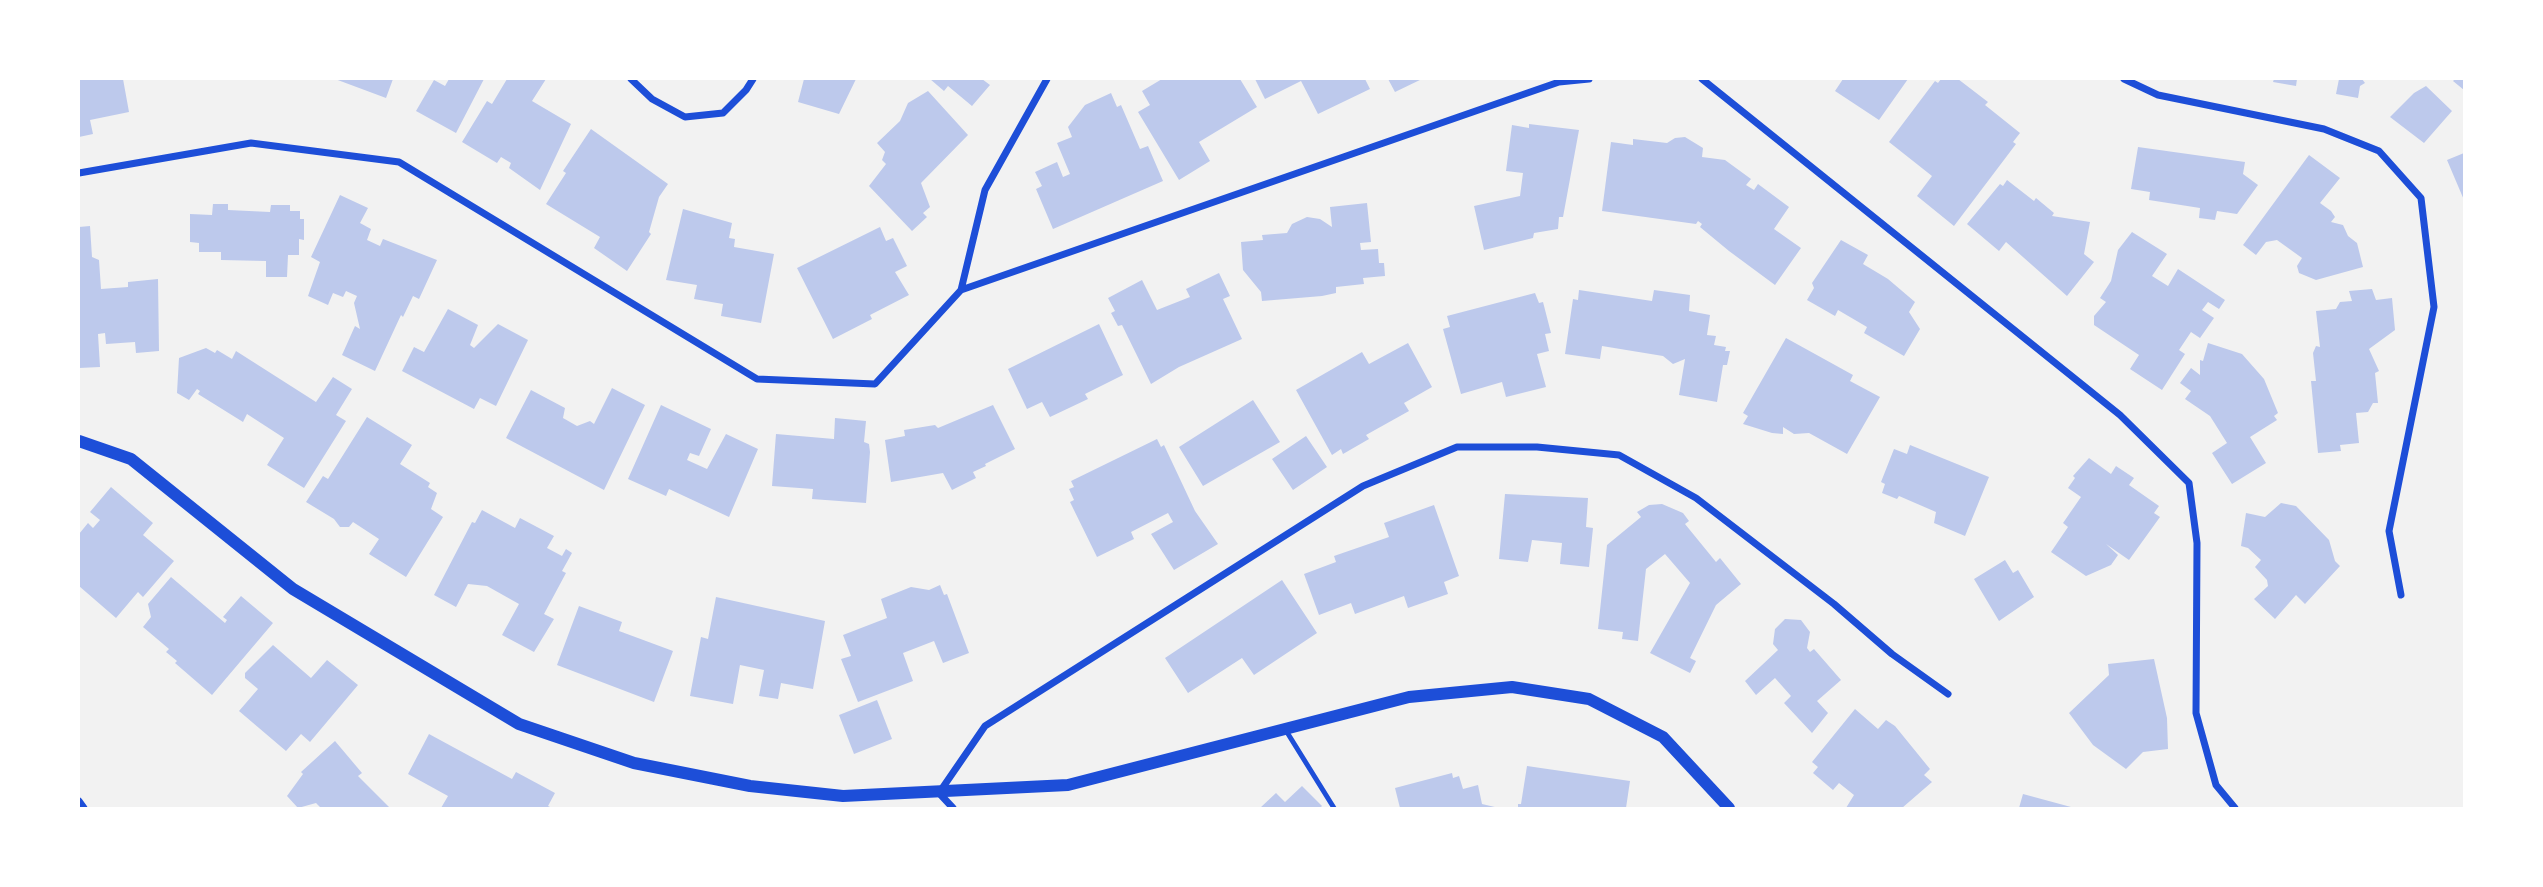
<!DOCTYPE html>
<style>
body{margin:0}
#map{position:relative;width:2543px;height:887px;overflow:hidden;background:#f2f2f2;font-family:Quicksand,sans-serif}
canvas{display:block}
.frame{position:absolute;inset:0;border:80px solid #fff;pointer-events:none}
</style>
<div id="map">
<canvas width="2543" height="887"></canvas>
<div class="frame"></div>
</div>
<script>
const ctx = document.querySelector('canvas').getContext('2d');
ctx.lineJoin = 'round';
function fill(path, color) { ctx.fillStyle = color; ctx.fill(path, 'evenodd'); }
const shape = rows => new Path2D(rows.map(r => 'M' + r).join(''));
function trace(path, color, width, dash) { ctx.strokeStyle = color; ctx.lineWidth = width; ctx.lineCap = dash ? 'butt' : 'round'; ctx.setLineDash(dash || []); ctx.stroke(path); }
fill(shape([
 [79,79,123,79,129,112,90,120,93,134,79,137],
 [335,79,393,79,386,98],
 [449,79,484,79,456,133,416,111,434,80,445,86],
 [507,79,546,79,532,101,571,124,540,190,509,168,511,163,501,157,497,163,462,142,487,101,492,104],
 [804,79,856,79,839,114,798,102],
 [930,79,982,79,990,85,972,106,948,86,944,91],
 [1162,79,1240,79,1257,107,1199,142,1210,161,1179,180,1138,112,1150,105,1142,91],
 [1255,79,1365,79,1370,89,1318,114,1301,81,1265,99],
 [1388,79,1422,79,1395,92],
 [1843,79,1908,79,1879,120,1835,91],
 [1941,79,1958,79,1988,102,1985,105,2020,133,2013,142,2016,144,1954,226,1917,196,1932,176,1889,142,1935,81,1938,83],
 [2274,79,2297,79,2296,86,2273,82],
 [2339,79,2362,79,2365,83,2360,86,2358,98,2336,94],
 [2455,79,2464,79,2464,90,2453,81],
 [2426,86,2452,111,2424,143,2390,117,2414,93],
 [928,91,968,135,921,183,930,207,923,213,927,217,912,231,869,186,886,164,882,160,885,152,877,143,900,121,908,103],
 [1111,93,1117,107,1121,105,1140,149,1148,146,1163,181,1053,229,1036,189,1042,186,1035,172,1057,162,1063,177,1070,174,1057,143,1072,137,1068,127,1085,105],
 [1529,124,1579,130,1563,217,1559,217,1558,229,1534,233,1533,238,1484,250,1474,206,1520,196,1523,173,1506,171,1512,125,1529,128],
 [591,129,668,184,659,197,649,232,651,234,627,271,594,248,600,237,546,204,566,173,563,171],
 [1685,137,1703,148,1702,157,1725,160,1751,179,1746,185,1754,190,1758,184,1789,207,1774,229,1801,248,1775,285,1729,251,1700,227,1702,224,1698,221,1696,224,1602,211,1611,142,1633,145,1633,139,1667,143,1675,138],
 [2138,147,2245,162,2243,174,2258,185,2237,214,2217,211,2215,220,2199,218,2200,208,2149,200,2150,192,2131,189],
 [2464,153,2464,200,2447,160],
 [2309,155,2340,178,2320,203,2331,211,2335,217,2331,222,2343,225,2348,236,2357,243,2363,267,2316,280,2299,273,2297,266,2302,258,2277,240,2266,242,2256,255,2243,245],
 [2007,180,2034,201,2036,198,2054,213,2052,216,2090,222,2084,254,2094,262,2067,296,2006,242,1999,251,1967,224,2000,184,2003,186],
 [340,195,368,208,360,223,371,229,367,240,380,246,383,239,437,260,419,299,413,296,403,317,401,315,375,371,342,355,355,326,360,329,354,303,357,296,346,291,343,297,333,293,328,305,308,296,320,262,311,257],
 [1367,203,1371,242,1360,243,1361,250,1378,249,1379,263,1384,263,1385,276,1363,278,1364,284,1336,287,1336,293,1322,296,1262,301,1261,292,1243,270,1241,242,1263,240,1262,235,1287,233,1292,224,1307,217,1320,219,1332,227,1330,207],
 [213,204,228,204,228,210,270,212,271,205,290,205,290,211,300,211,300,219,304,219,304,240,299,239,299,255,288,255,287,277,266,277,266,261,221,260,221,252,199,252,199,243,190,242,190,214,212,215],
 [683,209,732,223,729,238,735,239,734,247,774,254,761,323,721,316,723,304,694,299,697,285,666,280],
 [90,226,92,257,99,260,101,289,128,287,128,282,158,279,159,351,136,353,135,342,106,344,105,333,98,334,100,367,79,368,79,227],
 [880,227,886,241,893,238,907,266,895,272,909,295,870,315,872,319,833,339,797,268],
 [2132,232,2167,254,2152,276,2168,286,2178,269,2225,300,2219,309,2208,302,2202,310,2214,318,2200,338,2191,332,2179,350,2185,354,2162,390,2130,369,2139,355,2094,325,2094,316,2106,302,2100,298,2111,281,2118,250],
 [1841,240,1868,255,1863,264,1888,279,1915,302,1909,312,1920,329,1904,356,1864,333,1867,327,1838,310,1835,316,1807,300,1814,288,1812,283],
 [1219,273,1230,296,1223,299,1242,339,1179,367,1151,384,1122,325,1118,326,1111,313,1115,311,1108,298,1142,280,1157,310,1190,297,1186,289],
 [2372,289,2376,300,2392,298,2395,330,2369,349,2379,371,2375,373,2378,403,2373,403,2368,412,2356,413,2359,443,2340,445,2341,451,2318,453,2311,381,2316,381,2313,353,2316,346,2320,347,2316,311,2336,309,2340,302,2352,301,2349,291],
 [1579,290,1652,301,1654,290,1690,295,1689,311,1710,315,1707,335,1716,336,1714,345,1726,347,1725,351,1730,351,1727,365,1723,365,1717,402,1679,395,1685,359,1673,364,1663,356,1602,346,1600,359,1565,354,1573,299,1578,300],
 [1535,293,1539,303,1543,302,1551,333,1545,334,1549,351,1537,354,1546,387,1506,397,1502,382,1461,394,1443,329,1450,327,1447,316],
 [448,309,478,325,470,345,474,348,498,324,528,340,496,406,480,398,474,409,402,371,414,347,424,352],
 [1099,324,1123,375,1085,394,1088,399,1050,417,1042,402,1027,409,1008,369],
 [1786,338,1853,375,1850,381,1880,397,1847,454,1809,433,1794,434,1783,427,1783,434,1772,433,1743,424,1748,416,1743,413],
 [1408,343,1432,387,1404,403,1409,411,1366,435,1369,439,1343,454,1341,449,1332,455,1296,390,1362,352,1369,364],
 [2208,343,2242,354,2264,379,2278,413,2274,416,2277,420,2250,437,2266,463,2232,484,2212,453,2227,443,2210,416,2185,399,2191,391,2180,383,2191,368,2200,375,2200,360,2203,361],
 [206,348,215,353,217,350,232,359,236,351,316,402,333,377,352,389,336,415,346,421,304,488,267,465,284,438,247,414,243,422,198,394,200,391,197,389,189,400,177,393,179,358],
 [612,388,645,405,604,490,506,438,531,390,565,408,563,418,577,426,590,421,594,424],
 [1253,400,1280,442,1203,486,1179,447],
 [661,405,711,429,699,456,690,453,687,460,707,469,726,434,758,449,729,517,669,489,666,496,628,479],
 [993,405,1015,449,985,464,986,466,973,472,976,478,952,490,943,473,891,482,885,440,905,436,904,430,935,425,938,428],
 [367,417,412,445,400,464,430,483,428,487,437,493,431,509,443,517,406,577,369,554,379,539,353,522,349,527,340,527,334,519,306,502,323,476,328,479],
 [835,418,866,421,864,442,869,444,870,452,866,503,812,499,813,489,772,486,776,434,834,439],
 [1306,436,1327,467,1293,490,1272,459],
 [1157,439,1161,447,1164,445,1195,511,1218,544,1174,570,1151,534,1173,522,1168,513,1131,532,1134,539,1097,557,1070,502,1074,500,1069,489,1074,487,1071,481],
 [1910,445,1989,477,1965,536,1934,523,1936,512,1899,496,1897,499,1882,493,1885,484,1881,482,1894,449,1907,454],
 [2089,458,2111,474,2116,466,2134,478,2129,485,2159,506,2154,513,2160,517,2129,560,2106,544,2118,555,2111,565,2086,576,2051,552,2068,527,2063,523,2081,497,2068,488,2075,478,2073,476],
 [111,487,153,523,143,535,174,561,143,597,138,592,116,618,79,586,79,534,88,523,93,528,100,520,90,512],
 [1505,494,1588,498,1586,527,1593,528,1589,567,1560,564,1562,543,1532,540,1528,562,1499,559],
 [2281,503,2296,506,2329,540,2335,561,2340,566,2305,604,2296,595,2275,619,2254,599,2268,586,2267,580,2255,567,2261,560,2248,548,2241,546,2246,513,2265,517],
 [1662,504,1683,513,1689,521,1685,524,1716,562,1720,558,1741,584,1716,605,1690,658,1696,661,1690,673,1650,653,1690,583,1665,554,1646,569,1638,641,1622,639,1623,632,1598,629,1607,545,1641,517,1637,512,1649,505],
 [1434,505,1459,576,1444,582,1448,594,1408,608,1404,596,1355,614,1351,603,1319,615,1304,574,1336,562,1334,556,1389,537,1384,523],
 [482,510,515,528,520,518,554,536,547,548,562,556,566,549,572,553,562,571,566,573,544,614,554,619,534,652,502,635,519,604,487,586,468,584,456,607,434,595,472,522,475,523],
 [2005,560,2013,573,2018,570,2034,597,1999,621,1974,579],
 [171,577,225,623,227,620,223,617,241,596,273,623,212,695,175,663,177,661,166,652,169,649,143,627,151,617,148,604],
 [1282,580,1317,633,1254,675,1242,658,1188,693,1165,658],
 [940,585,944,595,947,594,969,653,943,663,934,641,903,653,913,681,858,702,841,659,851,656,843,635,887,618,881,599,911,587,929,590],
 [716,597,825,621,813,689,781,683,778,699,759,696,764,670,740,665,733,704,690,696,701,637,708,639],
 [579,606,622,622,619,631,673,651,654,702,557,665],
 [1785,619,1801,620,1810,632,1807,648,1810,652,1814,649,1841,680,1817,701,1828,713,1812,733,1784,703,1791,696,1775,678,1756,695,1745,681,1778,650,1773,644,1775,629],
 [273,645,311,678,327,660,358,685,310,742,301,734,286,751,239,711,258,689,245,678,245,673],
 [2154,659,2167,718,2168,749,2143,752,2126,769,2093,745,2069,713,2109,675,2108,664],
 [877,700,892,739,854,754,839,715],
 [1855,709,1878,729,1886,720,1895,726,1930,769,1924,775,1932,782,1902,808,1846,808,1854,795,1839,783,1833,790,1813,773,1818,767,1812,762],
 [429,734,512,779,516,772,555,793,548,806,552,808,441,808,448,796,408,774],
 [335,741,362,773,358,776,390,808,321,808,316,803,298,808,287,796,303,774,301,772],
 [1527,766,1630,781,1626,808,1518,808,1518,804,1521,804],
 [1452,773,1453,778,1459,776,1463,789,1478,785,1482,804,1499,808,1400,808,1395,788],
 [1302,786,1322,806,1320,808,1260,808,1276,793,1285,802],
 [2023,794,2071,807,2071,808,2019,808]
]), '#bdc9ec');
trace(shape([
 [1285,729,1334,808]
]), '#1d4ed8', 5);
trace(shape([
 [631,79,652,99,685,117,723,113,746,90,753,79],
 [1702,79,2120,415,2189,483,2197,543,2196,713,2216,785,2235,808],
 [2124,79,2158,95,2324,129,2379,151,2421,198,2434,307,2389,531,2401,595],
 [79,173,251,143,399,162,757,379,875,384,961,290,1559,82,1589,79],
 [961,290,985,190,1047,79],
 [79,801,84,808],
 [953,808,939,793,985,726,1363,486,1457,447,1537,447,1619,455,1696,498,1834,604,1892,654,1948,694]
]), '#1d4ed8', 7);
trace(shape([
 [79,441,131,459,293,589,519,724,634,763,750,786,843,796,1068,785,1409,697,1512,687,1589,699,1663,737,1729,808]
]), '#1d4ed8', 12);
</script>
